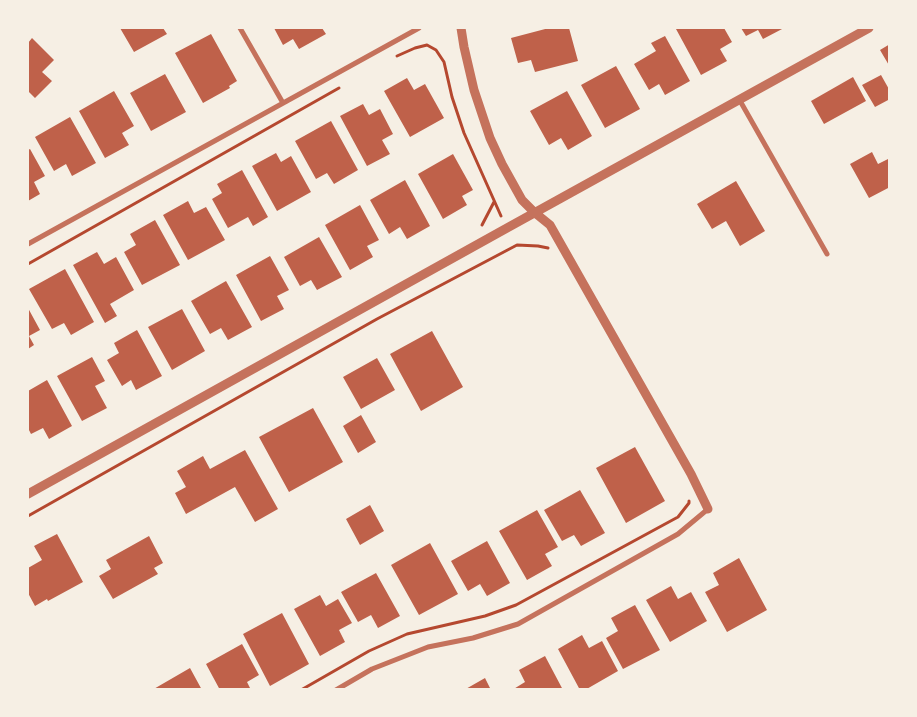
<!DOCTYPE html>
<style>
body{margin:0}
#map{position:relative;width:917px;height:717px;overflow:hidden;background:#f6efe4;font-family:"Roboto Condensed",sans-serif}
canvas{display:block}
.frame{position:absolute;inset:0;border:29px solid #f6efe4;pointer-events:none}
</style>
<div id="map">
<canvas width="917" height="717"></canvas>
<div class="frame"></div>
</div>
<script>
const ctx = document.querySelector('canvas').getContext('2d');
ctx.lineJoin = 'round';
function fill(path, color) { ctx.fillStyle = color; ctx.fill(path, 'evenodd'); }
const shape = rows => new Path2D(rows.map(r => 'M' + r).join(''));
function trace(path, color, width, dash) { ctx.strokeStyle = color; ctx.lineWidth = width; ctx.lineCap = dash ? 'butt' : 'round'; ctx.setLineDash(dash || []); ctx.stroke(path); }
fill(shape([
 [120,28,163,28,167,34,134,52],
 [274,28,322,28,326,34,299,49,293,39,283,45],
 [549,28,569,28,578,61,535,72,531,60,518,63,511,38],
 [679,28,724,28,732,42,720,49,727,61,701,75,676,29],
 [741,28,784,28,763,39,758,30,746,36],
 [211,34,237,81,229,86,230,88,203,103,175,53],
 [665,36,690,81,665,95,659,84,649,90,634,64,656,51,651,43],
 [32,38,54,60,42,72,52,81,35,98,28,91,28,43],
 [890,44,890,67,880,50],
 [616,66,640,109,605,128,581,85],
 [165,74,186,112,151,131,130,93],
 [881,75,890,91,890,99,875,107,862,85],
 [853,77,866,101,824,124,811,101],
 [407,78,414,90,425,84,444,118,410,137,384,91],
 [114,91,134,126,122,133,129,145,105,158,79,111],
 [567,91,592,136,568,150,561,138,549,145,530,111],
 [363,104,369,115,380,109,393,134,382,140,390,154,367,166,340,116],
 [70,117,96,163,72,176,66,164,54,171,35,137],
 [331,121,358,170,334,184,327,173,316,179,295,141],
 [30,149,45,176,34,182,40,194,28,201,28,150],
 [872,152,878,164,890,158,890,187,869,198,850,164],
 [276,153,281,162,291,156,311,192,277,211,252,166],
 [453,154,473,190,462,196,467,205,443,219,418,174],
 [242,170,268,217,253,226,248,217,228,228,212,199,222,193,217,184],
 [405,180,430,226,407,239,400,227,389,234,370,200],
 [736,181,765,231,740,246,726,221,712,229,697,204],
 [188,201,194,213,206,207,225,240,188,260,163,215],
 [360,205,379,240,367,246,373,257,350,270,325,225],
 [155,220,180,265,142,285,124,252,136,245,130,234],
 [319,237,342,277,317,290,311,280,300,286,284,257],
 [97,252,104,264,116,257,134,290,110,304,117,316,105,323,73,265],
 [270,256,289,290,277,296,284,309,261,321,236,275],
 [65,269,94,322,71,335,64,323,52,329,29,289],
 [226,281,252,327,228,340,221,328,210,334,191,301],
 [28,308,40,330,29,336,34,345,28,349],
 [182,309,205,351,172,370,148,327],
 [137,330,162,376,136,390,131,380,122,386,107,360,119,353,114,343],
 [432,331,463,387,421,411,390,354],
 [92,357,105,381,95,386,107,408,82,421,57,376],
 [377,358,395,390,361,409,343,377],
 [47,380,72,426,49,439,43,428,31,434,28,428,28,391],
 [313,408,343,462,289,492,259,437],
 [361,415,376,442,358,453,343,426],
 [635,447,665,501,626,523,596,468],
 [245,450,278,509,255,522,235,487,186,514,175,493,186,487,177,471,203,456,210,469],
 [580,490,605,533,581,546,574,535,562,541,544,510],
 [370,505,384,531,360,545,346,519],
 [537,510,558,547,545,554,552,566,527,580,499,531],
 [57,534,83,582,48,601,47,599,35,606,28,593,28,568,42,560,34,546],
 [149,536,163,563,154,568,158,574,113,599,99,576,111,569,106,560],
 [487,541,510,583,487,596,480,584,468,591,451,561],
 [430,543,458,594,419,615,391,565],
 [739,558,767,610,727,632,705,592,719,585,713,573],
 [376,573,400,616,378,628,371,615,358,622,341,592],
 [671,586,678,599,691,592,707,621,670,642,646,600],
 [320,595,326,606,338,599,352,623,339,630,345,642,320,656,294,609],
 [635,605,660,650,623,669,606,638,618,631,611,618],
 [282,613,309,664,270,686,243,634],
 [582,635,589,648,602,641,618,671,585,690,580,690,558,649],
 [242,644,259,675,247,682,251,690,220,690,206,664],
 [545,656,563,690,512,690,525,682,519,670],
 [190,668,202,690,152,690],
 [485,678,491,690,464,690]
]), '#bf614a');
trace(shape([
 [397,56,415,48,427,45,436,50,444,62,452,97,464,133,501,216],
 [482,225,494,202],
 [28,264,339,88],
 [28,516,377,319,517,245,538,246,548,248],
 [301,690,369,651,407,634,485,616,516,605,678,517,689,503,689,501]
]), '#b5482f', 3);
trace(shape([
 [240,28,283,103],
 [739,99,827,254],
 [28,244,419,28],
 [336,690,372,669,428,647,473,638,518,624,678,534,708,509]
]), '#c5725c', 5);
trace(shape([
 [461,28,464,47,474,90,490,138,502,164,522,200,534,212,550,225,691,474,708,509],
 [28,494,507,228,869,28]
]), '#c5725c', 9);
</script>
